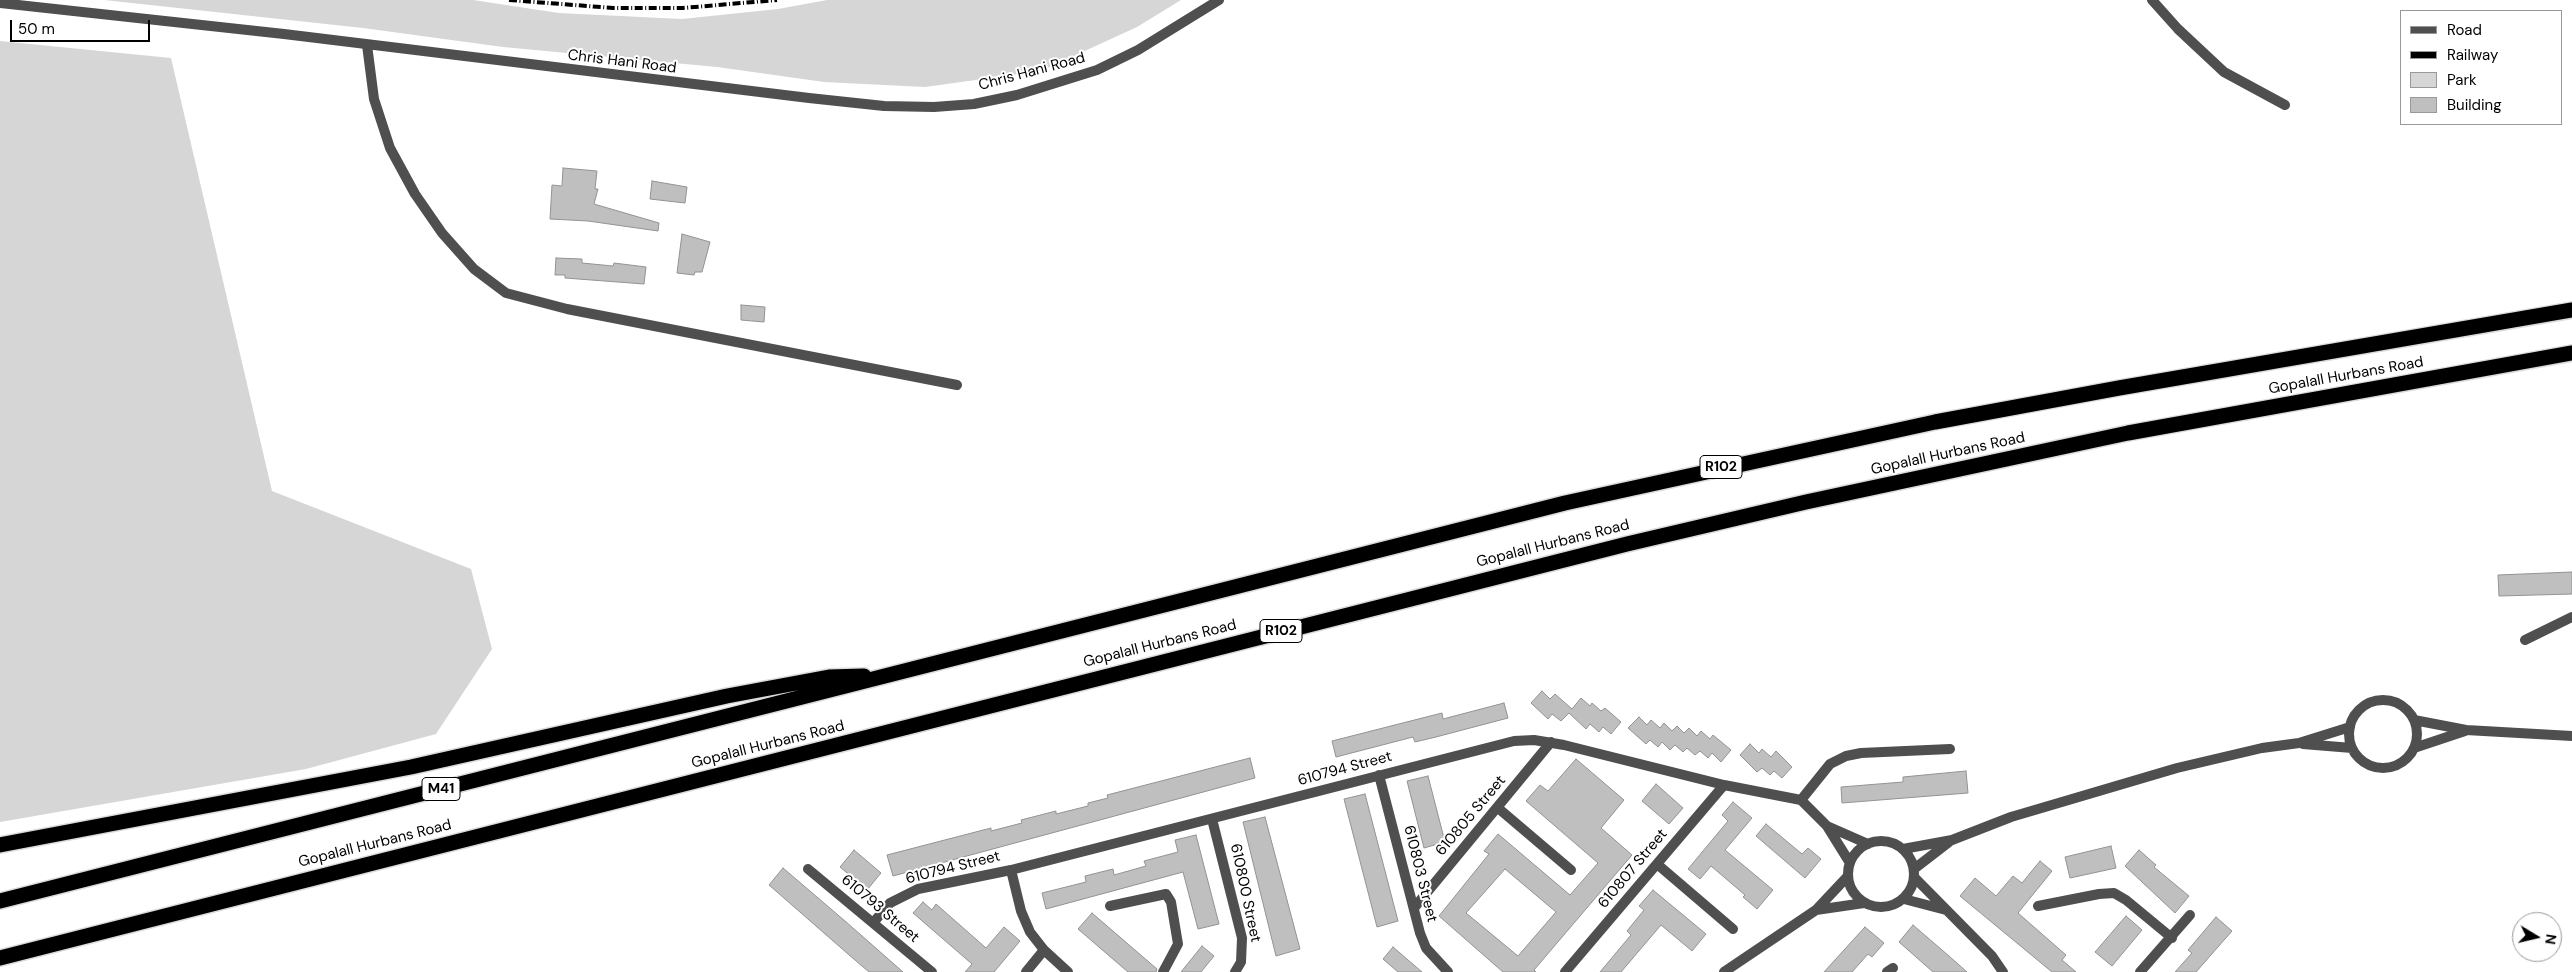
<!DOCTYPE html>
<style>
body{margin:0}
#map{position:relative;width:2572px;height:972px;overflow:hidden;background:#fff;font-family:"DM Sans",sans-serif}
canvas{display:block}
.legend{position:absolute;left:2400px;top:10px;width:162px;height:115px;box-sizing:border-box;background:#fff;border:1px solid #999;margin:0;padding:6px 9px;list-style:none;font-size:15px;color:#000}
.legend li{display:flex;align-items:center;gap:10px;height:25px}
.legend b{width:25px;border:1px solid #999}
.north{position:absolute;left:2512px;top:912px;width:50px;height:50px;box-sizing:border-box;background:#fff;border:1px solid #999;border-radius:50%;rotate:99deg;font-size:14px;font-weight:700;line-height:20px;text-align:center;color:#000}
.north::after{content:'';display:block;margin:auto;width:18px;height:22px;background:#000;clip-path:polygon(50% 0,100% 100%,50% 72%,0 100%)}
.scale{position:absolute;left:10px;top:20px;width:140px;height:22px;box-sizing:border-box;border:2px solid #000;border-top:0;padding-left:6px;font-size:15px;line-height:18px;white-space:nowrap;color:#000;-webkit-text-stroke:4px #fff;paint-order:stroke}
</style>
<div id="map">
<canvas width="2572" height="972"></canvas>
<ul class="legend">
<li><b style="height:6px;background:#4f4f4f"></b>Road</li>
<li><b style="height:6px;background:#000"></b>Railway</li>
<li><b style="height:14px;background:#d6d6d6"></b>Park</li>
<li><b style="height:14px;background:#bfbfbf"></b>Building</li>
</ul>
<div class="north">N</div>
<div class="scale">50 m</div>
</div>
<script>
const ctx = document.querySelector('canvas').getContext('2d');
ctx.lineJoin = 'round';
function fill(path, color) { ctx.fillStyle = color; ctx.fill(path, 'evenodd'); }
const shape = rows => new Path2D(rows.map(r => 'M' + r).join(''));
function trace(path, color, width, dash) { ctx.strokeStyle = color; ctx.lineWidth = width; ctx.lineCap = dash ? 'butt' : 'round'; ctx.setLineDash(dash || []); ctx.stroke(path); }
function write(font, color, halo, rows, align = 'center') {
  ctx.font = font + ' "DM Sans",sans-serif'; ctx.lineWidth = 4; ctx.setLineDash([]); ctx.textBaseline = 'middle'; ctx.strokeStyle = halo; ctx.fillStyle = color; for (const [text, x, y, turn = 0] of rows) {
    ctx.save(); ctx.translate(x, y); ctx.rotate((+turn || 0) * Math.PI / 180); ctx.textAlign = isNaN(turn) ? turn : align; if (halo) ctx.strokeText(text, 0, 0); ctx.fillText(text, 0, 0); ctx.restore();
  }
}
fill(shape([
 [104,0,473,0,559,13,682,19,778,9,827,0,1181,0,1137,27,1041,71,925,87,824,82,717,67,503,47,363,28],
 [0,41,171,58,272,491,471,569,492,649,436,734,306,769,0,822]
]), '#d6d6d6');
const building = shape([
 [563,168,597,171,595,189,598,189,594,204,659,223,658,231,588,221,550,219,552,185,562,186,563,168],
 [652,181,687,187,685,203,650,199,652,181],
 [682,234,710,242,702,272,695,272,694,275,677,273,682,234],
 [556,258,582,259,582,263,613,266,614,263,646,267,644,284,565,278,565,275,555,275,556,258],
 [741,305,765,307,764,322,741,320,741,305],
 [2572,572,2572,594,2499,596,2498,575,2572,572],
 [1542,691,1550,699,1555,694,1572,709,1581,698,1590,706,1592,703,1601,711,1605,708,1621,722,1611,734,1603,727,1599,732,1590,724,1586,729,1569,713,1561,721,1552,714,1548,719,1531,703,1542,691],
 [1504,703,1508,718,1436,737,1415,742,1413,737,1336,757,1332,741,1442,713,1443,719,1504,703],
 [1639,717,1647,725,1651,720,1660,728,1664,723,1672,731,1677,726,1684,733,1689,728,1697,736,1701,731,1710,739,1713,735,1731,750,1721,762,1712,753,1708,758,1700,751,1695,755,1687,748,1683,752,1675,745,1670,750,1662,742,1658,747,1650,740,1646,744,1628,728,1639,717],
 [1750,744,1759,753,1762,749,1771,757,1776,751,1792,767,1782,778,1774,771,1770,775,1762,768,1757,772,1740,755,1750,744],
 [1250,758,1255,778,893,876,887,855,991,828,991,831,1022,823,1021,820,1056,811,1056,814,1088,806,1088,803,1108,798,1107,795,1250,758],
 [1576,759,1624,800,1601,828,1632,855,1534,970,1536,972,1503,972,1439,916,1489,854,1484,851,1498,834,1570,895,1598,863,1526,801,1540,785,1548,791,1576,759],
 [1505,869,1556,912,1518,956,1466,913,1505,869],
 [1966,771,1968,793,1842,803,1841,787,1903,782,1903,777,1966,771],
 [1428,776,1445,842,1424,848,1407,781,1428,776],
 [1656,784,1683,808,1669,824,1642,801,1656,784],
 [1365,794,1398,921,1377,927,1344,799,1365,794],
 [1733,802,1752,818,1725,850,1773,890,1757,909,1743,897,1745,895,1711,866,1700,879,1688,869,1728,821,1722,815,1733,802],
 [1265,817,1300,949,1276,956,1243,822,1265,817],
 [1766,824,1802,854,1808,848,1821,859,1805,878,1756,836,1766,824],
 [1196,835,1219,924,1198,929,1183,872,1046,909,1042,893,1086,882,1085,876,1113,869,1114,875,1146,866,1144,861,1178,852,1175,840,1196,835],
 [2111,846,2116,868,2070,878,2065,857,2111,846],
 [854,850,881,873,867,890,840,867,854,850],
 [2139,850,2156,865,2154,867,2189,896,2175,913,2125,866,2139,850],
 [2040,861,2052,871,2018,913,2066,955,2062,960,2076,972,2052,972,1960,896,1975,878,1996,896,2013,876,2022,883,2040,861],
 [783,868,845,921,903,972,869,972,848,954,769,885,783,868],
 [1653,890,1706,934,1692,951,1661,925,1621,972,1600,972,1631,935,1627,931,1644,910,1639,906,1653,890],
 [923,902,932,910,936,904,986,948,1004,927,1020,941,994,972,965,972,972,964,913,913,923,902],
 [1092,913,1157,969,1156,972,1128,972,1078,929,1092,913],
 [2126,916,2142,930,2112,966,2095,952,2126,916],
 [2216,917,2232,931,2196,972,2175,972,2192,953,2188,950,2216,917],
 [1913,925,1949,956,1967,972,1933,972,1899,942,1913,925],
 [1865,927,1884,943,1872,957,1868,954,1852,972,1824,972,1865,927],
 [1202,946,1214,956,1201,972,1181,972,1202,946],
 [1393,947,1422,972,1398,972,1383,959,1393,947]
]);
fill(building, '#bfbfbf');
trace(building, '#939393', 1);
const motorway = shape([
 [0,845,411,767,727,696,829,677,864,676],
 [0,901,1565,503,1935,422,2119,388,2572,310],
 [0,958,1627,544,1806,502,2128,433,2572,353]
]);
trace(motorway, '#dbdbdb', 18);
trace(shape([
 [2152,0,2178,29,2224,72,2285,105],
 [367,45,374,99,390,148,415,194,442,233,474,269,506,293,567,309,957,385]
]), '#4f4f4f', 10);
trace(shape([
 [2525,640,2572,617],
 '2349 734a34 34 0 1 1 68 0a34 34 0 1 1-68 0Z',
 [2414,720,2466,730,2572,736],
 [2303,744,2352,748],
 [2414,748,2465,731],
 [1379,775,1420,933,1426,948,1448,972],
 [1801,800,1830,764,1846,756,1861,753,1950,749],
 [1498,808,1571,870],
 [1212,819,1242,938,1241,962,1235,972],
 [1827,826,1868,844],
 '1848 874a33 33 0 1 1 66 0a33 33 0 1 1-66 0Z',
 [1903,849,1952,840,2011,817,2177,768,2262,748,2299,743,2350,727],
 [1657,864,1733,929],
 [808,869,932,972],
 [1914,869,1949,842],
 [1011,870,1021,911,1030,932,1044,950,1068,972],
 [1915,878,1992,956,2003,972],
 [1904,899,1946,910],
 [1110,906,1166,894,1171,902,1178,944,1163,972],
 [2038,906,2099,894,2114,893,2126,900,2172,938],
 [1414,908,1551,742],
 [1816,910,1864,903],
 [873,923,890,903,918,889,1011,870,1514,741,1534,740,1564,745,1724,785,1801,800,1827,826,1850,863],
 [1026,972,1044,950],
 [1565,972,1724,785],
 [1724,972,1816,910,1848,876],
 [1887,972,1893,968],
 [2140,972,2190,915]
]), '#4f4f4f', 10);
trace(shape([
 [0,3,284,34,809,98,884,106,934,107,974,104,1017,95,1097,70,1138,50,1219,0]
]), '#4f4f4f', 10);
trace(motorway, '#000', 15);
trace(shape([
 [509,0,613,8,683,8,777,0]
]), '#000', 4, [8, 2.5, 1, 2.5]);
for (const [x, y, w] of [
 [1721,467,42],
 [1281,631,42],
 [441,789,38]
]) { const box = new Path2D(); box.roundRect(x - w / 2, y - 11.5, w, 23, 4); ctx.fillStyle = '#fff'; ctx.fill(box); trace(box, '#000', 1); }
write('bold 14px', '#000', null, [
 ["R102",1721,467],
 ["R102",1281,631],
 ["M41",441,789]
]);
write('15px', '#000', '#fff', [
 ["Chris Hani Road",622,62,7],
 ["Chris Hani Road",1032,72,-15],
 ["Gopalall Hurbans Road",2346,376,-10],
 ["Gopalall Hurbans Road",1948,454,-12],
 ["Gopalall Hurbans Road",1553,544,-14],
 ["Gopalall Hurbans Road",1160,644,-14],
 ["Gopalall Hurbans Road",768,745,-14],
 ["610794 Street",1345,769,-15],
 ["610805 Street",1471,816,-50],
 ["Gopalall Hurbans Road",375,844,-14],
 ["610794 Street",953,868,-14],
 ["610807 Street",1633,869,-50],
 ["610803 Street",1420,874,76],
 ["610800 Street",1245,893,78],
 ["610793 Street",880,909,40]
]);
</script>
